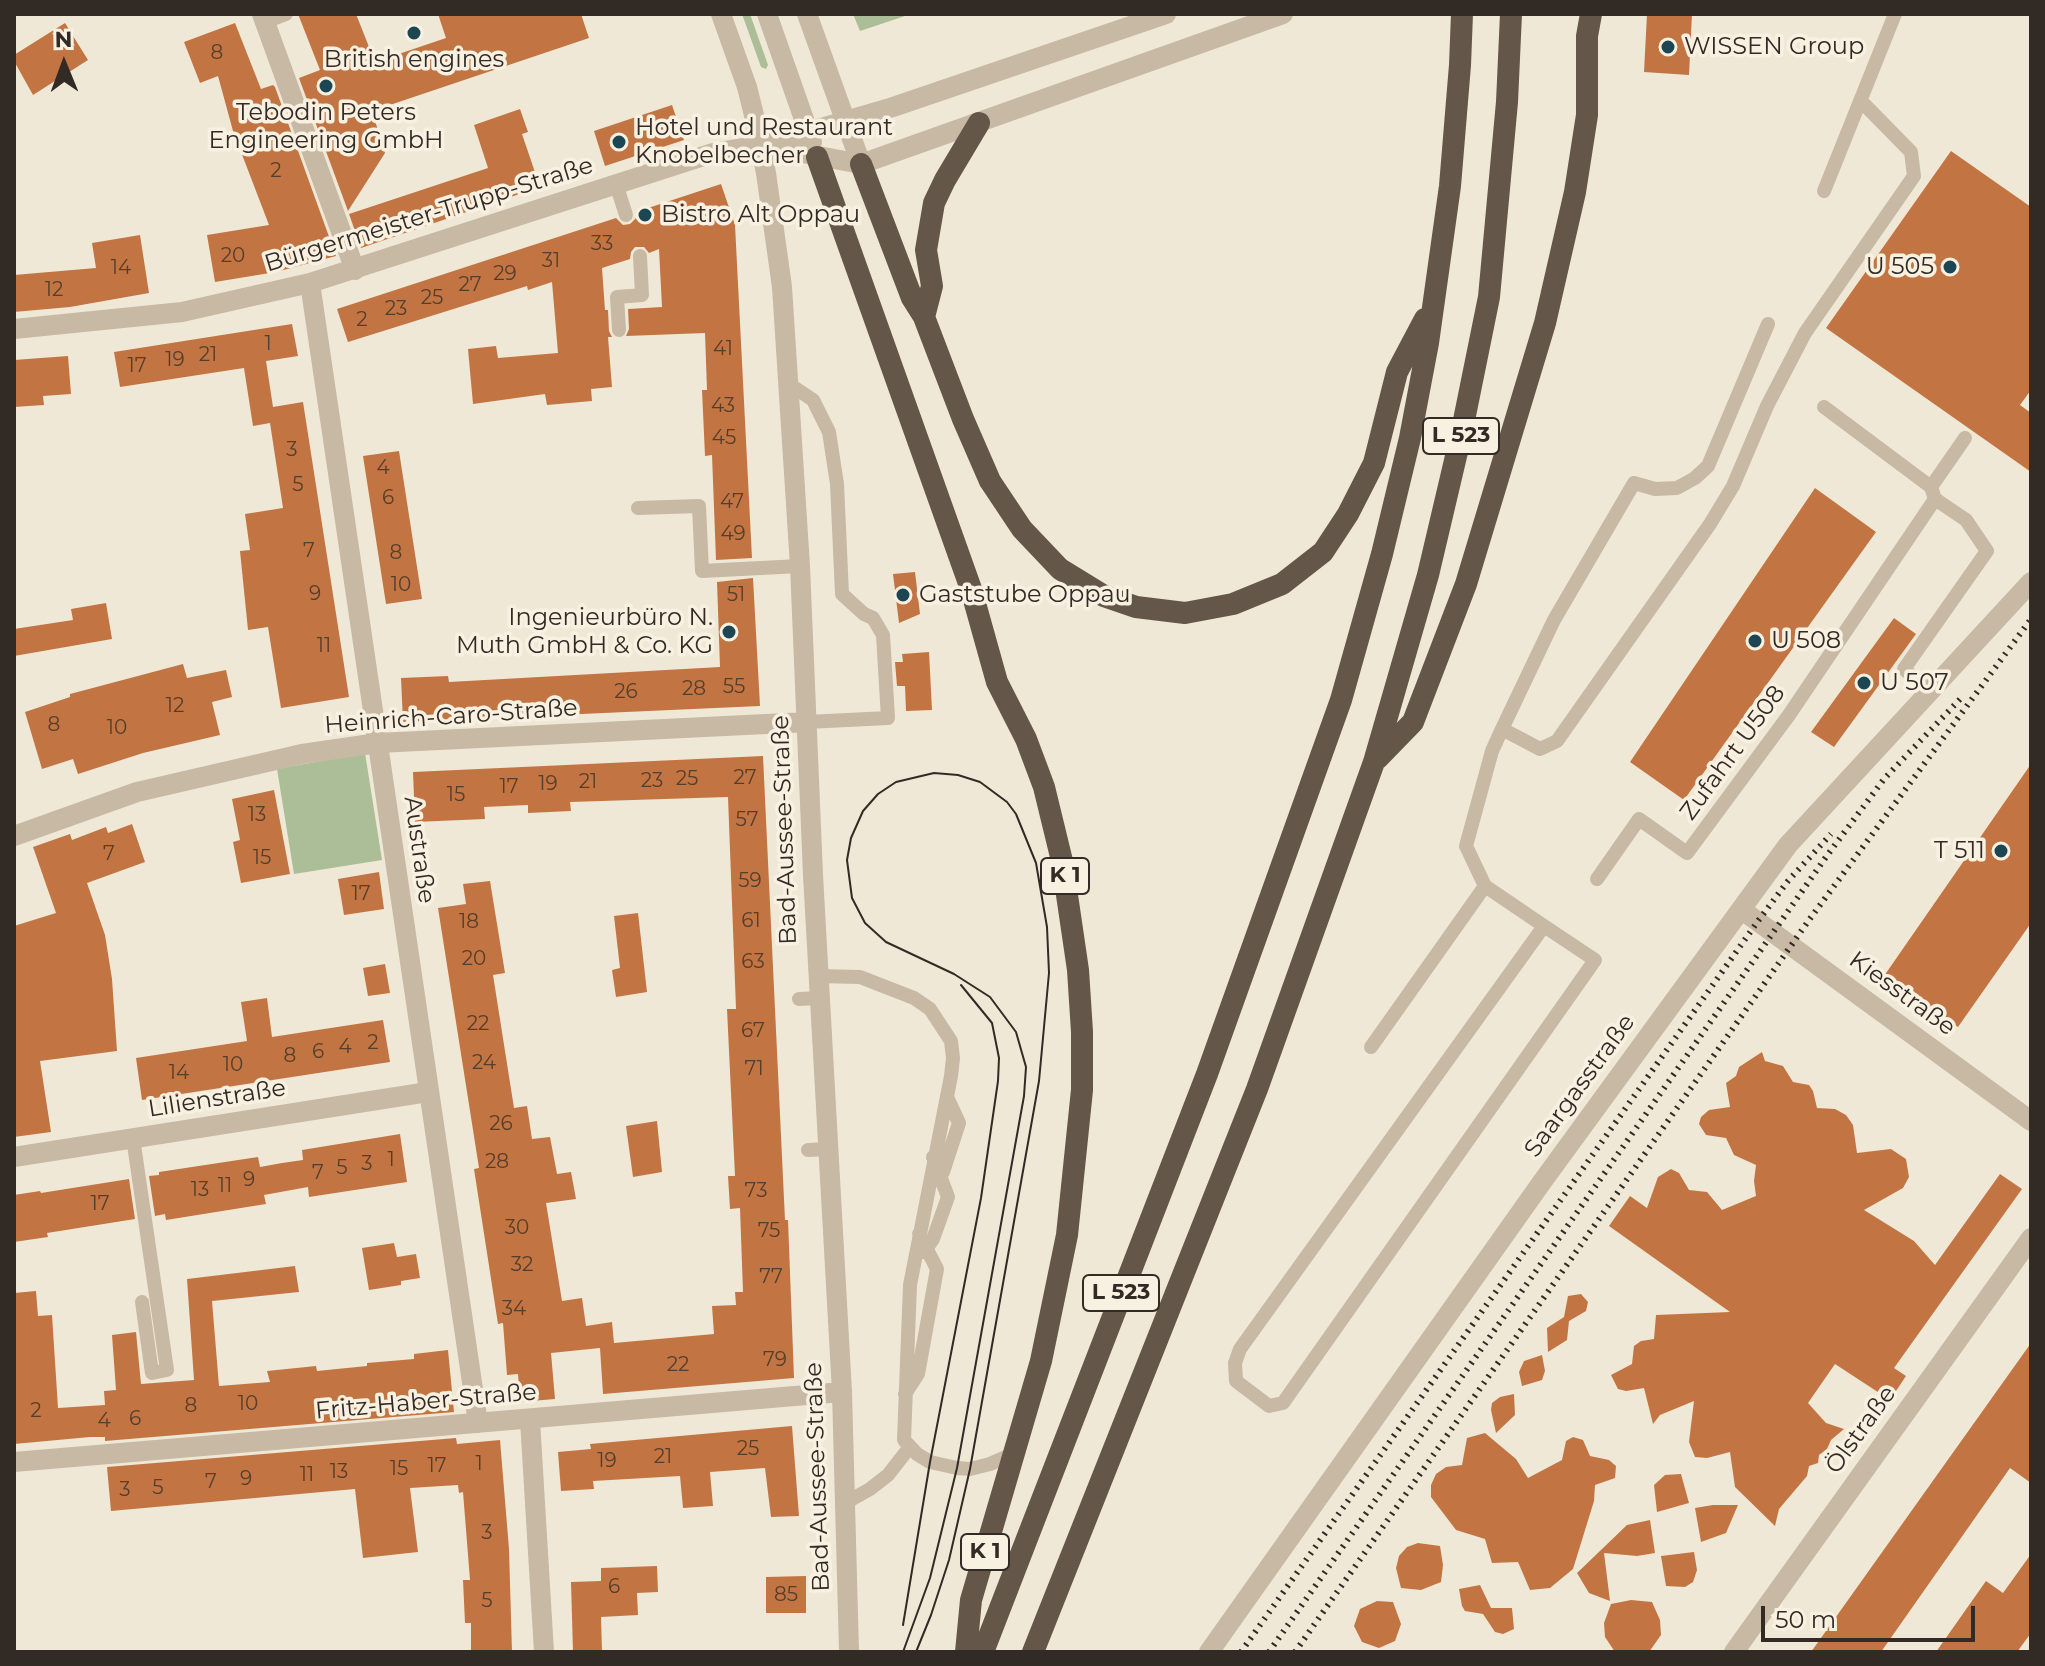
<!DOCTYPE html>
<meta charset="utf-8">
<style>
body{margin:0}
#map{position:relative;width:2045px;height:1666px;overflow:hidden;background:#f0e8d6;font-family:Montserrat,sans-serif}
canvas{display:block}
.frame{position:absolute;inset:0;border:16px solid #322b25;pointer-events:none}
.north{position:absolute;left:24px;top:24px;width:80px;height:80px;-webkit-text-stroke:6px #f8f1e2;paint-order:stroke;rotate:359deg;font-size:22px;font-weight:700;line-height:32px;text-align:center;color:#322b25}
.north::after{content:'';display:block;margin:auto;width:28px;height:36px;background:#322b25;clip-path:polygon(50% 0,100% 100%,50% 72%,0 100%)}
.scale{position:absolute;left:1761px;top:1606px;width:214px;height:36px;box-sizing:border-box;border:4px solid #322b25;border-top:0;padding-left:10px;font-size:24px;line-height:28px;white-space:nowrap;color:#322b25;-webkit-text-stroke:6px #f8f1e2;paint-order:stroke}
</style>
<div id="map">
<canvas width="2045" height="1666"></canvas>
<div class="frame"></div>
<div class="north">N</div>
<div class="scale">50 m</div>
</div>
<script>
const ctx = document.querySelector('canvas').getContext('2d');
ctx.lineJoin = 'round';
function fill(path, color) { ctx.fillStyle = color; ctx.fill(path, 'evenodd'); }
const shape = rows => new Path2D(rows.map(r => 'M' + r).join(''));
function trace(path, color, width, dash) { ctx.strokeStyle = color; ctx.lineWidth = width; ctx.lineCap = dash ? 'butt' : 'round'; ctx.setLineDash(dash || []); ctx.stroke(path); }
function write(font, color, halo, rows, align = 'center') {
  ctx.font = font + ' Montserrat,sans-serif'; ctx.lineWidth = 7; ctx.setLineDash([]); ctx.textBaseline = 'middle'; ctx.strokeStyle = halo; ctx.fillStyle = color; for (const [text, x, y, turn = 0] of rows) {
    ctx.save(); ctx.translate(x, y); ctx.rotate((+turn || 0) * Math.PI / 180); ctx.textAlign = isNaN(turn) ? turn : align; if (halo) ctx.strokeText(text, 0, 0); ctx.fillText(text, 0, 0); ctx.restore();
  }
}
fill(shape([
 [742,14,750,14,768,65,766,69,761,67],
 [853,14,911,14,860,31],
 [365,753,382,860,294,874,277,769]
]), '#abbe97');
fill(shape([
 [298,14,356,14,375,62,446,38,438,14,581,14,589,38,372,111,385,153,348,211,299,78,320,70],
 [1647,14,1692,14,1689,75,1644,72],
 [65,23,88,60,33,95,14,61,14,55],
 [235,23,261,89,273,85,275,87,336,256,276,272,215,282,207,235,269,225,233,131,218,76,200,83,184,42],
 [672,105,684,140,605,166,594,131],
 [520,109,528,132,522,134,540,187,361,248,349,214,488,168,474,125],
 [1951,151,2031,207,2031,390,2020,405,2031,413,2031,472,1826,328],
 [721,184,735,225,752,558,716,560,712,455,705,456,702,390,707,390,705,333,626,336,629,329,628,309,662,307,659,249,649,253,644,247,635,247,631,252,630,259,602,268,605,310,608,310,609,331,612,337,608,337,612,387,591,389,592,401,547,405,545,394,473,404,468,349,496,346,498,358,558,353,552,282,528,290,527,286,348,342,337,309,616,218,623,225,630,224,636,218,636,212],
 [140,235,149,293,70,307,14,312,14,275,96,268,92,243],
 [292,324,298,356,266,361,273,407,303,402,349,697,281,708,268,627,248,630,240,551,250,550,245,514,283,508,270,423,253,426,244,368,120,387,114,352],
 [68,356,71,394,43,396,44,405,14,407,14,360],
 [399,451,422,599,386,604,363,456],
 [1815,488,1876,532,1684,800,1630,762],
 [915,572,920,614,899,623,893,574],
 [753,578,760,706,403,722,401,678,448,676,449,682,720,667,717,582],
 [106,603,112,639,14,656,14,629,73,620,71,609],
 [1894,618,1916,634,1834,747,1811,732],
 [929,652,932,710,906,711,905,686,897,686,895,662,903,662,902,654],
 [183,664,187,678,226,670,232,697,212,702,220,735,143,753,78,774,73,759,42,769,25,712,70,697,70,694],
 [763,756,785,1220,788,1220,794,1378,603,1394,600,1348,551,1353,555,1399,520,1402,518,1374,507,1375,503,1323,498,1324,474,1169,479,1168,438,908,466,904,463,884,490,881,505,973,493,975,514,1108,527,1106,532,1139,550,1137,557,1174,571,1172,576,1199,546,1203,562,1301,582,1298,586,1326,612,1322,614,1343,714,1334,712,1306,736,1305,735,1292,743,1292,740,1208,730,1209,728,1176,735,1176,727,1009,736,1009,728,797,570,802,571,811,528,813,528,805,484,807,485,819,415,822,413,772],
 [2031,764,2031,923,1958,1027,1884,976],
 [274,790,290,874,241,883,233,842,240,840,232,799],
 [132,824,145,862,87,883,105,935,112,979,117,1051,40,1061,51,1132,14,1137,14,926,56,913,33,847,70,834,72,840,106,827,108,833],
 [379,872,384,909,344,915,338,879],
 [638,913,647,992,616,997,612,970,620,968,614,916],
 [385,964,390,993,368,996,363,968],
 [267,998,272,1037,383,1020,390,1062,142,1100,136,1058,247,1041,241,1002],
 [1762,1052,1765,1061,1783,1066,1793,1082,1809,1085,1813,1091,1817,1108,1835,1109,1846,1115,1853,1125,1857,1153,1891,1149,1906,1159,1909,1177,1903,1188,1864,1210,1914,1241,1935,1265,2000,1174,2022,1189,1894,1368,1906,1376,1890,1400,1835,1364,1808,1403,1826,1423,1844,1429,1831,1440,1827,1449,1819,1455,1818,1463,1809,1466,1807,1476,1779,1509,1775,1526,1735,1487,1730,1452,1707,1458,1695,1457,1689,1442,1694,1401,1660,1415,1653,1424,1644,1388,1626,1391,1618,1389,1611,1375,1632,1364,1634,1346,1641,1341,1654,1339,1656,1315,1730,1312,1609,1226,1630,1196,1647,1208,1658,1177,1671,1169,1679,1173,1689,1190,1707,1192,1722,1210,1756,1196,1754,1181,1756,1165,1734,1155,1726,1138,1706,1135,1699,1124,1701,1117,1709,1110,1730,1107,1726,1083,1736,1076,1739,1067],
 [657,1121,662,1172,633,1177,626,1126],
 [400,1134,407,1182,309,1197,308,1187,264,1195,266,1204,166,1220,165,1214,155,1216,149,1176,159,1175,159,1172,258,1157,260,1167,282,1163,303,1160,302,1150],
 [129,1179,135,1219,47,1233,48,1237,14,1242,14,1195,40,1191,41,1193],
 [394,1243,397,1257,416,1254,420,1278,401,1281,401,1285,369,1290,362,1248],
 [295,1266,299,1292,212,1301,219,1386,270,1382,267,1371,316,1366,317,1371,367,1366,367,1363,414,1359,414,1354,448,1350,454,1412,105,1441,105,1437,90,1437,14,1444,14,1293,36,1291,38,1316,52,1315,58,1408,105,1405,104,1391,116,1390,112,1335,136,1332,141,1384,194,1380,187,1279],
 [1581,1294,1588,1302,1586,1311,1569,1321,1567,1340,1548,1352,1547,1328,1564,1317,1568,1296],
 [2031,1343,2031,1483,2010,1468,1881,1652,1811,1652],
 [1542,1355,1545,1371,1542,1380,1522,1386,1519,1372,1524,1361],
 [1514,1394,1515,1415,1496,1433,1491,1410,1492,1403,1500,1397],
 [792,1426,799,1516,771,1517,765,1468,710,1472,713,1506,683,1508,680,1476,593,1481,594,1489,561,1491,558,1452,591,1449,590,1444],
 [1485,1433,1516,1459,1528,1478,1562,1460,1566,1441,1573,1437,1583,1440,1590,1456,1609,1460,1616,1466,1615,1478,1595,1485,1594,1501,1573,1569,1550,1588,1530,1590,1518,1562,1492,1563,1485,1539,1456,1530,1431,1497,1431,1485,1436,1474,1446,1467,1462,1465,1467,1438],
 [456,1438,457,1444,500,1440,509,1549,512,1652,471,1652,471,1623,465,1623,463,1580,470,1580,463,1492,459,1493,458,1485,410,1488,418,1552,363,1558,355,1489,111,1511,107,1467],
 [1681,1474,1689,1503,1657,1512,1654,1485,1665,1475],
 [1713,1505,1738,1505,1726,1533,1701,1542,1695,1508],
 [1650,1520,1655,1553,1637,1556,1604,1553,1610,1601,1589,1593,1577,1573,1627,1525],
 [1418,1543,1440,1546,1443,1565,1441,1582,1421,1590,1401,1588,1396,1568,1399,1556,1407,1547],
 [1694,1552,1697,1570,1693,1582,1685,1587,1666,1586,1661,1556],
 [2031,1554,2031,1633,2017,1652,1936,1652,1986,1581,2003,1593],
 [657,1566,658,1592,637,1593,638,1615,601,1617,602,1652,573,1652,571,1582,601,1581,601,1568],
 [806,1576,806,1613,766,1613,766,1577],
 [1480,1585,1491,1608,1512,1608,1514,1629,1503,1634,1495,1632,1483,1614,1465,1611,1462,1606,1459,1589],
 [1631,1600,1652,1602,1660,1620,1661,1635,1649,1652,1615,1652,1605,1637,1604,1623,1611,1604],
 [1377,1601,1393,1602,1401,1624,1395,1641,1379,1648,1362,1642,1354,1626,1360,1609]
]), '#c27542');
trace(shape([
 [265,22,286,14],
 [616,184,626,215],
 [1824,191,1895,14],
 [619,330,617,297,642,295,640,256],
 [789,384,813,400,829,432,837,484,842,594,864,614,873,618,883,635,888,718,807,722],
 [1824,407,1931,487,1935,499],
 [1931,487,1965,438],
 [638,508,699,506,702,571,800,566],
 [1502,729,1540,749,1557,741,1710,524,1733,486,1767,406,1805,333,1914,176,1911,152,1861,101],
 [1597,879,1639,819,1687,853,1789,715,1935,499,1966,520,1987,551,1904,669,1929,691],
 [1544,926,1595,960,1283,1403,1269,1406,1236,1381,1235,1363,1240,1349,1544,926,1485,886,1466,846,1492,751,1502,729,1554,620,1634,483,1655,489,1677,488,1695,478,1708,466,1768,324],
 [818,976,860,977,914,998,930,1009,951,1041,953,1058,951,1076,910,1285,904,1440,917,1454,930,1462,957,1468,970,1469,990,1464,1013,1454],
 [799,999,819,998],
 [1371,1047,1485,886],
 [133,1138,167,1370,152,1373,142,1302],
 [808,1150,828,1149],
 [938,1179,943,1172,959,1123,947,1097],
 [924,1252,933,1239,948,1197,933,1157],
 [905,1394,918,1374,937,1269,919,1234],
 [847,1502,870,1489,888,1475,909,1448]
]), '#c7b9a3', 14);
trace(shape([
 [262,14,355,270],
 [721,14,747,87,754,115,766,173,782,287,800,566,813,875,842,1392,849,1652],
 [310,283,478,1423],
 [14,329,182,312,310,283,713,153,760,145],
 [14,836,137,792,302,754,378,743,807,722],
 [1742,910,2031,1121],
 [14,1157,428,1092],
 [530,1420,544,1652],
 [14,1462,842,1392],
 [1209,1652,1542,1182,1788,845,2031,582],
 [1734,1652,2031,1238]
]), '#c7b9a3', 20);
trace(shape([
 [767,14,812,142],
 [807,14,861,164],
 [766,144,893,107,1166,14],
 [760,145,861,164,1283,14]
]), '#c7b9a3', 20);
trace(shape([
 [817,157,971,589,997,682,1026,739,1044,787,1062,861,1078,970,1082,1032,1082,1090,1067,1235,1041,1361,971,1600,966,1652],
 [861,164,912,298,924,317,963,419,990,481,1022,529,1060,569,1104,596,1136,607,1185,613,1233,604,1282,584,1323,552,1348,514,1374,463,1397,372,1425,319],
 [924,317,932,286,926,250,934,203,945,180,979,123],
 [1378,758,1413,722,1466,584,1545,323,1575,192,1587,115,1587,36,1591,14],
 [983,1652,1207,1074,1341,700,1382,554,1410,438,1428,343,1450,186,1460,65,1462,14],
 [1033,1652,1257,1089,1374,762,1428,575,1461,435,1489,297,1507,102,1511,14]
]), '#645649', 22);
trace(shape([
 [903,1625,930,1462,981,1198,998,1081,999,1058,992,1023,961,985],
 [903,1652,930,1578,957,1468,1024,1096,1026,1067,1016,1032,990,997,954,974,886,942,865,923,852,898,847,860,851,838,863,811,878,794,896,782,934,773,958,775,980,782,1007,802,1016,814,1036,863,1047,927,1049,973,1039,1081,970,1469,949,1560,931,1615,916,1652]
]), '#322b25', 2);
trace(shape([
 [1241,1652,1758,921,1788,881,1831,834],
 [1269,1652,1826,857,1884,779,1964,695],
 [1295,1652,1809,920,2031,619]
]), '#322b25', 6, [2, 6]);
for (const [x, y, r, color] of [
 [414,33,8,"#1c4652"],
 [1668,47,8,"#1c4652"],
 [326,86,8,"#1c4652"],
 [619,142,8,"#1c4652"],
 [645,215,8,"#1c4652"],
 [1950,267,8,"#1c4652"],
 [903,595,8,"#1c4652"],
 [729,632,8,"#1c4652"],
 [1755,641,8,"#1c4652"],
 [1864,683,8,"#1c4652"],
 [2001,851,8,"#1c4652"]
]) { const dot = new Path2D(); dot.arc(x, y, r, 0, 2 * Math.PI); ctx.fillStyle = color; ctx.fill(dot); trace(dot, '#f8f1e2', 3); }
write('20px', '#563e2c', null, [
 ["8",217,53],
 ["2",276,171],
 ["33",602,244],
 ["20",233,256],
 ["31",551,261],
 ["14",121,268],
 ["29",505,274],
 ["27",470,285],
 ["12",54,290],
 ["25",432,298],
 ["23",396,309],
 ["2",362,320],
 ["1",268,344],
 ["41",723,349],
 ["21",208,355],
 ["19",175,360],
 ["17",137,366],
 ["43",723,406],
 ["45",724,438],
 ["3",292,450],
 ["4",383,468],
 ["5",298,485],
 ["6",388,498],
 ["47",732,502],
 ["49",733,534],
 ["7",309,551],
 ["8",396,553],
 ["10",401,585],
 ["9",315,594],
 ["51",736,595],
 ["11",324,646],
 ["55",734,687],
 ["28",694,689],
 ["26",626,692],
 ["12",175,706],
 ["8",54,725],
 ["10",117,728],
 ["27",745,778],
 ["25",687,779],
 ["23",652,781],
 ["21",588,782],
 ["19",548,784],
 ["17",509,787],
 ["15",456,795],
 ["13",257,815],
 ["57",747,820],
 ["7",109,854],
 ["15",262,858],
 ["59",750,881],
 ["17",361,894],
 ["61",751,921],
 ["18",469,922],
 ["20",474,959],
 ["63",753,962],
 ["22",478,1024],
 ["67",753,1031],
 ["2",373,1043],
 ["4",345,1047],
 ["6",318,1052],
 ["8",290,1056],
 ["24",484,1063],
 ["10",233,1065],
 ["71",754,1069],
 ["14",179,1073],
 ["26",501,1124],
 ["1",391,1160],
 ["28",497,1162],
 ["3",367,1164],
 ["5",342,1168],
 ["7",318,1173],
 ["9",249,1180],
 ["11",225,1186],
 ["13",200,1190],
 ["73",756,1191],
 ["17",100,1204],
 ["30",517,1228],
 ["75",769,1231],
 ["32",522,1265],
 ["77",771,1277],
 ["34",514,1309],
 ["79",775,1360],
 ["22",678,1365],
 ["10",248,1404],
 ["8",191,1406],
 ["2",36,1411],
 ["6",135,1419],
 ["4",104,1421],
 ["25",748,1449],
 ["21",663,1457],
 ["19",607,1461],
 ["1",479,1464],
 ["17",437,1466],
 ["15",399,1469],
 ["13",339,1472],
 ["11",307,1475],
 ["9",246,1479],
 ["7",211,1482],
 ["5",158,1488],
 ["3",125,1490],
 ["3",487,1533],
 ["6",614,1587],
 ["85",786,1595],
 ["5",487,1601]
]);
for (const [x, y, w] of [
 [1461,436,76],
 [1065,876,48],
 [1121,1293,76],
 [985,1552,48]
]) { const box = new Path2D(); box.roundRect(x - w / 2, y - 18, w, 36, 6); ctx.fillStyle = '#f8f1e2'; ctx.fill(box); trace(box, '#322b25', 2); }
write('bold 22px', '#322b25', null, [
 ["L 523",1461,436],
 ["K 1",1065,876],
 ["L 523",1121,1293],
 ["K 1",985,1552]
]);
write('24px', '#322b25', '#f8f1e2', [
 ["WISSEN Group",1684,47],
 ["British engines",414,60,"center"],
 ["Tebodin Peters",326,113,"center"],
 ["Engineering GmbH",326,141,"center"],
 ["Hotel und Restaurant",635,128],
 ["Knobelbecher",635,156],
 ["Bistro Alt Oppau",661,215],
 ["U 505",1934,267,"right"],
 ["Gaststube Oppau",919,595],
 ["Ingenieurbüro N.",713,618,"right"],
 ["Muth GmbH & Co. KG",713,646,"right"],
 ["U 508",1771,641],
 ["U 507",1880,683],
 ["T 511",1985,851,"right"]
], 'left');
write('24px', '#322b25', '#f8f1e2', [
 ["Bürgermeister-Trupp-Straße",429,215,-17],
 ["Heinrich-Caro-Straße",451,717,-4],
 ["Zufahrt U508",1733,753,-54],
 ["Bad-Aussee-Straße",785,830,-92],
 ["Austraße",419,850,82],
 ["Kiesstraße",1902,994,36],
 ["Saargasstraße",1580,1086,-54],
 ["Lilienstraße",217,1099,-9],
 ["Fritz-Haber-Straße",426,1402,-5],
 ["Ölstraße",1861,1430,-54],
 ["Bad-Aussee-Straße",818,1477,-92]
]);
</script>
